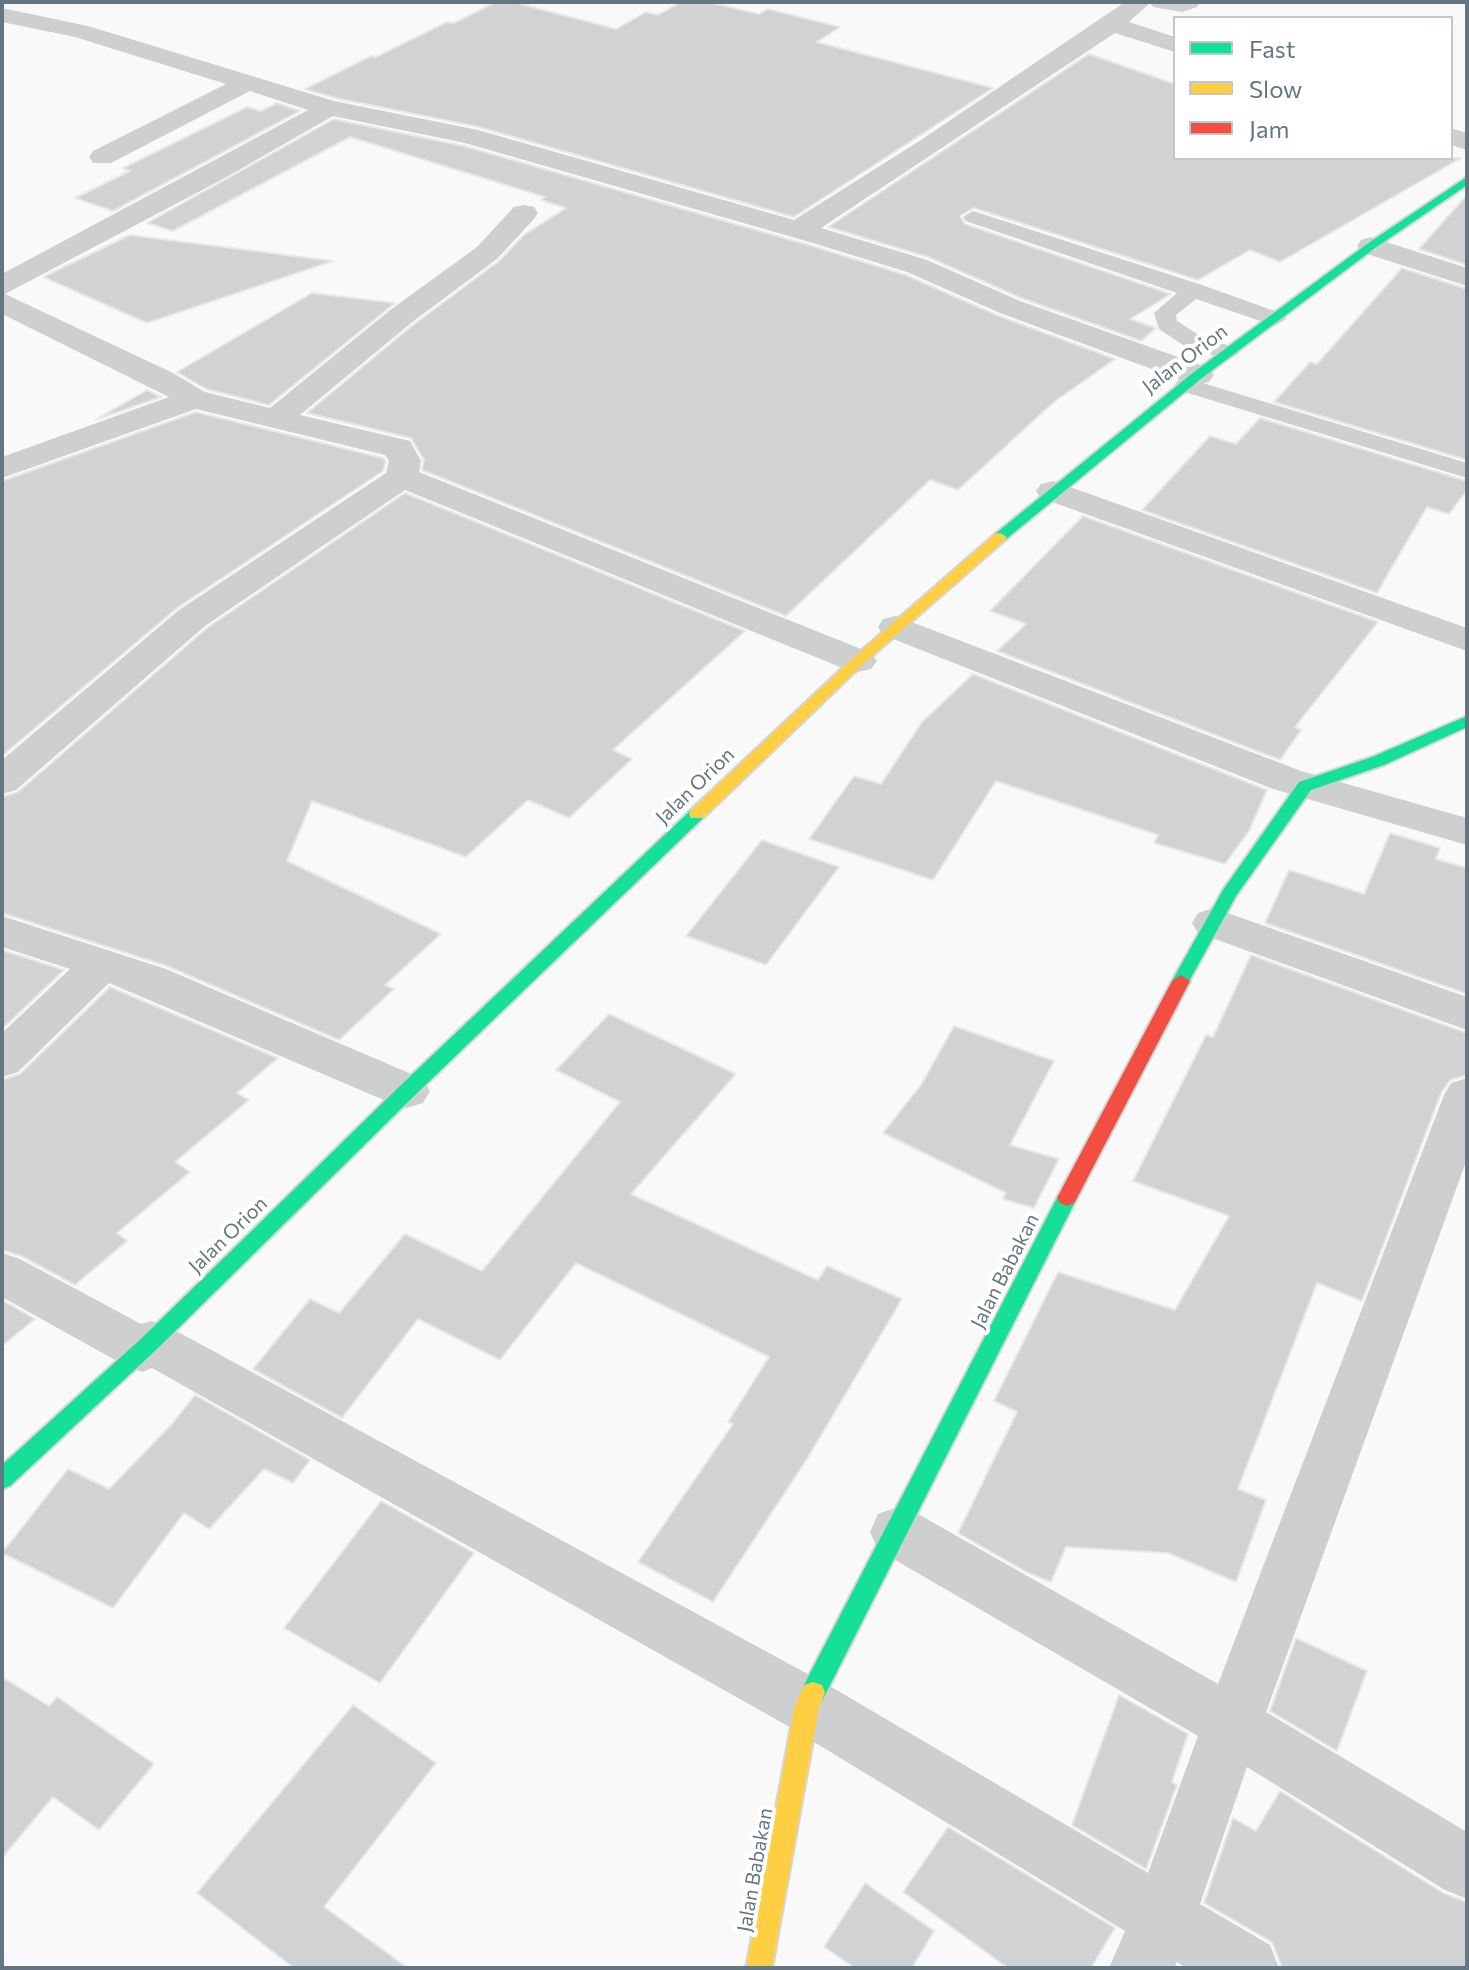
<!DOCTYPE html>
<style>
body{margin:0}
#map{position:relative;width:1469px;height:1970px;overflow:hidden;background:#f9f9f9;font-family:Commissioner,sans-serif}
canvas{display:block}
.frame{position:absolute;inset:0;border:4px solid #657683;pointer-events:none}
.legend{position:absolute;left:1173px;top:16px;width:280px;height:144px;box-sizing:border-box;background:#fff;border:2px solid #c1c8cd;margin:0;padding:10px 14px;list-style:none;font-size:24px;color:#657683}
.legend li{display:flex;align-items:center;gap:16px;height:40px}
.legend b{width:40px;border:2px solid #c1c8cd}
</style>
<div id="map">
<canvas width="1469" height="1970"></canvas>
<div class="frame"></div>
<ul class="legend">
<li><b style="height:10px;background:#16e098"></b>Fast</li>
<li><b style="height:10px;background:#ffcf43"></b>Slow</li>
<li><b style="height:10px;background:#f24e42"></b>Jam</li>
</ul>
</div>
<script>
const ctx = document.querySelector('canvas').getContext('2d');
ctx.lineJoin = 'round';
function fill(path, color) { ctx.fillStyle = color; ctx.fill(path, 'evenodd'); }
const shape = rows => new Path2D(rows.map(r => 'M' + r).join(''));
function trace(path, color, width, dash) { ctx.strokeStyle = color; ctx.lineWidth = width; ctx.lineCap = dash ? 'butt' : 'round'; ctx.setLineDash(dash || []); ctx.stroke(path); }
function write(font, color, halo, rows, align = 'center') {
  ctx.font = font + ' Commissioner,sans-serif'; ctx.lineWidth = 8; ctx.setLineDash([]); ctx.textBaseline = 'middle'; ctx.strokeStyle = halo; ctx.fillStyle = color; for (const [text, x, y, turn = 0] of rows) {
    ctx.save(); ctx.translate(x, y); ctx.rotate((+turn || 0) * Math.PI / 180); ctx.textAlign = isNaN(turn) ? turn : align; if (halo) ctx.strokeText(text, 0, 0); ctx.fillText(text, 0, 0); ctx.restore();
  }
}
const building = shape([
 [496,2,513,2,616,29,646,12,658,15,681,2,708,2,759,14,768,9,840,27,817,42,993,88,794,217,479,127,335,98,305,89,371,56,376,57,447,22,454,23,496,2],
 [1089,54,1175,84,1175,158,1461,158,1280,262,1250,250,1198,280,974,208,960,216,965,224,1171,294,1130,319,1156,328,1141,341,1021,298,928,257,828,227,1089,54],
 [277,103,300,111,113,211,75,198,130,171,123,168,247,107,261,111,277,103],
 [334,119,464,146,812,246,906,275,999,316,1115,359,1054,402,958,490,930,480,786,616,422,470,424,460,411,438,307,413,413,325,499,261,524,235,566,208,541,200,545,197,350,137,173,231,147,223,334,119],
 [1466,196,1467,265,1419,249,1466,196],
 [130,235,333,261,147,323,43,277,130,235],
 [1402,268,1467,289,1467,460,1274,402,1310,362,1317,364,1402,268],
 [312,293,395,303,269,405,206,389,177,372,312,293],
 [147,390,161,397,95,420,147,390],
 [196,412,383,458,386,462,383,471,177,608,2,756,2,481,196,412],
 [1260,418,1467,481,1467,490,1449,514,1427,507,1377,593,1142,510,1210,436,1236,444,1260,418],
 [405,493,745,631,613,750,632,759,569,818,528,800,466,857,312,801,287,861,441,934,385,985,394,989,339,1040,167,966,2,913,2,797,18,792,207,628,405,493],
 [1083,516,1378,622,1295,727,1301,730,1280,760,997,651,1026,624,990,611,1083,516],
 [973,674,1267,790,1249,831,1225,864,1154,843,1158,835,996,781,933,880,809,839,854,776,881,784,922,722,973,674],
 [1390,833,1440,848,1436,859,1467,868,1467,994,1265,923,1289,870,1364,894,1390,833],
 [762,840,839,867,766,965,686,936,762,840],
 [2,950,64,970,2,1029,2,950],
 [1251,955,1467,1033,1467,1075,1450,1080,1441,1093,1362,1301,1317,1283,1238,1489,1266,1500,1236,1582,1168,1553,1066,1547,1051,1582,1028,1573,958,1533,1017,1412,994,1401,1058,1272,1175,1310,1229,1216,1133,1181,1206,1035,1213,1037,1251,955],
 [110,987,278,1058,237,1093,249,1100,175,1162,190,1172,117,1233,127,1241,75,1285,21,1256,2,1250,2,1080,20,1074,110,987],
 [609,1014,736,1074,631,1194,818,1280,827,1266,902,1299,807,1459,713,1602,638,1562,733,1424,728,1422,769,1357,576,1263,500,1360,418,1319,342,1418,253,1369,310,1299,339,1313,405,1234,482,1271,620,1102,556,1070,609,1014],
 [954,1026,1054,1061,1010,1145,1059,1159,1034,1208,1003,1199,1006,1193,883,1133,921,1085,954,1026],
 [2,1300,35,1319,2,1346,2,1300],
 [195,1395,310,1460,293,1483,264,1469,209,1529,184,1513,113,1608,2,1553,68,1469,109,1489,171,1425,195,1395],
 [381,1501,474,1553,380,1683,284,1628,381,1501],
 [1296,1638,1367,1671,1337,1751,1270,1711,1296,1638],
 [2,1677,49,1706,57,1697,154,1764,99,1830,53,1797,2,1858,2,1677],
 [1119,1695,1188,1734,1172,1782,1177,1785,1146,1869,1072,1825,1119,1695],
 [353,1705,436,1763,324,1907,408,1968,294,1968,197,1893,353,1705],
 [1280,1791,1443,1893,1467,1902,1467,1968,1282,1968,1272,1942,1204,1903,1233,1818,1256,1831,1280,1791],
 [948,1827,1115,1928,1091,1968,1008,1968,903,1892,948,1827],
 [865,1883,934,1931,912,1968,855,1968,824,1947,865,1883]
]);
fill(building, '#d0d2d3');
trace(building, '#e8e8e8', 2);
const fast = shape([
 [1467,177,1467,185,1375,248,1202,378,1005,540,995,540,995,534,1194,372,1367,244,1467,177],
 [1467,716,1467,727,1384,765,1311,790,1236,896,1187,985,1175,985,1172,981,1223,890,1299,782,1372,757,1467,716],
 [697,809,703,810,705,814,703,818,414,1096,158,1348,10,1486,2,1489,2,1465,144,1336,400,1086,691,810,697,809],
 [1067,1190,1074,1193,1077,1198,822,1701,813,1704,804,1701,801,1693,804,1685,1057,1198,1060,1193,1067,1190]
]);
const slow = shape([
 [1000,533,1007,537,1005,540,863,664,703,818,691,818,689,814,691,810,853,658,995,534,1000,533],
 [813,1682,822,1685,825,1693,819,1707,772,1968,746,1968,795,1705,804,1685,813,1682]
]);
const jam = shape([
 [1181,975,1190,981,1077,1198,1074,1203,1067,1206,1060,1203,1057,1198,1172,981,1181,975]
]);
trace(fast, '#d5d6d7', 4);
trace(slow, '#d5d6d7', 4);
trace(jam, '#d5d6d7', 4);
fill(shape([
 [973,211,1202,285,1283,314,1286,319,1275,326,1196,299,1176,315,1177,321,1202,337,1236,348,1239,353,1228,360,1186,347,1159,329,1154,313,1177,293,966,221,963,217,973,211],
 [1186,378,1467,463,1467,478,1178,390,1175,385,1178,380,1186,378]
]), '#cecfd0');
fill(shape([
 [1125,2,1201,2,1197,7,1182,12,1153,7,1150,3,1129,22,1175,37,1175,52,1115,33,821,228,927,260,1020,301,1209,368,1214,375,1209,382,1198,384,1187,382,1000,313,907,272,813,243,465,143,333,116,223,179,5,294,173,373,205,392,270,408,389,311,477,247,514,207,524,205,534,207,538,213,534,219,497,259,411,323,300,415,410,441,421,461,419,472,871,653,877,661,871,669,858,672,845,669,405,490,205,626,16,790,2,794,2,760,179,610,386,473,389,461,385,455,196,409,2,478,2,457,169,397,2,314,2,274,308,110,250,91,111,163,93,163,89,157,93,151,226,84,75,37,2,22,2,8,88,26,334,101,478,130,794,220,921,140,1125,2],
 [1451,128,1467,133,1467,150,1451,145,1451,128],
 [1371,237,1467,268,1467,286,1361,252,1357,246,1361,240,1371,237],
 [1053,481,1467,628,1467,651,1041,498,1036,491,1041,484,1053,481],
 [896,616,1301,771,1467,818,1467,845,1273,789,883,635,878,627,883,619,896,616],
 [1213,908,1467,997,1467,1030,1198,933,1192,923,1198,913,1213,908],
 [2,916,166,969,423,1079,430,1091,423,1103,407,1108,391,1103,109,983,18,1072,2,1077,2,1033,70,969,2,947,2,916],
 [1467,1078,1467,1159,1266,1712,1467,1832,1467,1899,1445,1890,1247,1767,1200,1904,1270,1945,1279,1968,1186,1968,1177,1962,1174,1968,1109,1968,1125,1931,786,1725,152,1368,142,1372,124,1365,2,1297,2,1253,20,1259,141,1324,151,1321,169,1327,828,1685,1148,1873,1198,1736,878,1550,870,1532,878,1514,898,1507,918,1514,1218,1684,1444,1095,1451,1083,1467,1078]
]), '#cecfd0');
fill(fast, '#16e098');
fill(slow, '#ffcf43');
fill(jam, '#f24e42');
write('20px', '#657683', '#fff', [
 ["Jalan Orion",1185,359,-37],
 ["Jalan Orion",695,786,-44],
 ["Jalan Orion",228,1235,-44],
 ["Jalan Babakan",1005,1271,-63],
 ["Jalan Babakan",755,1870,-80]
]);
</script>
